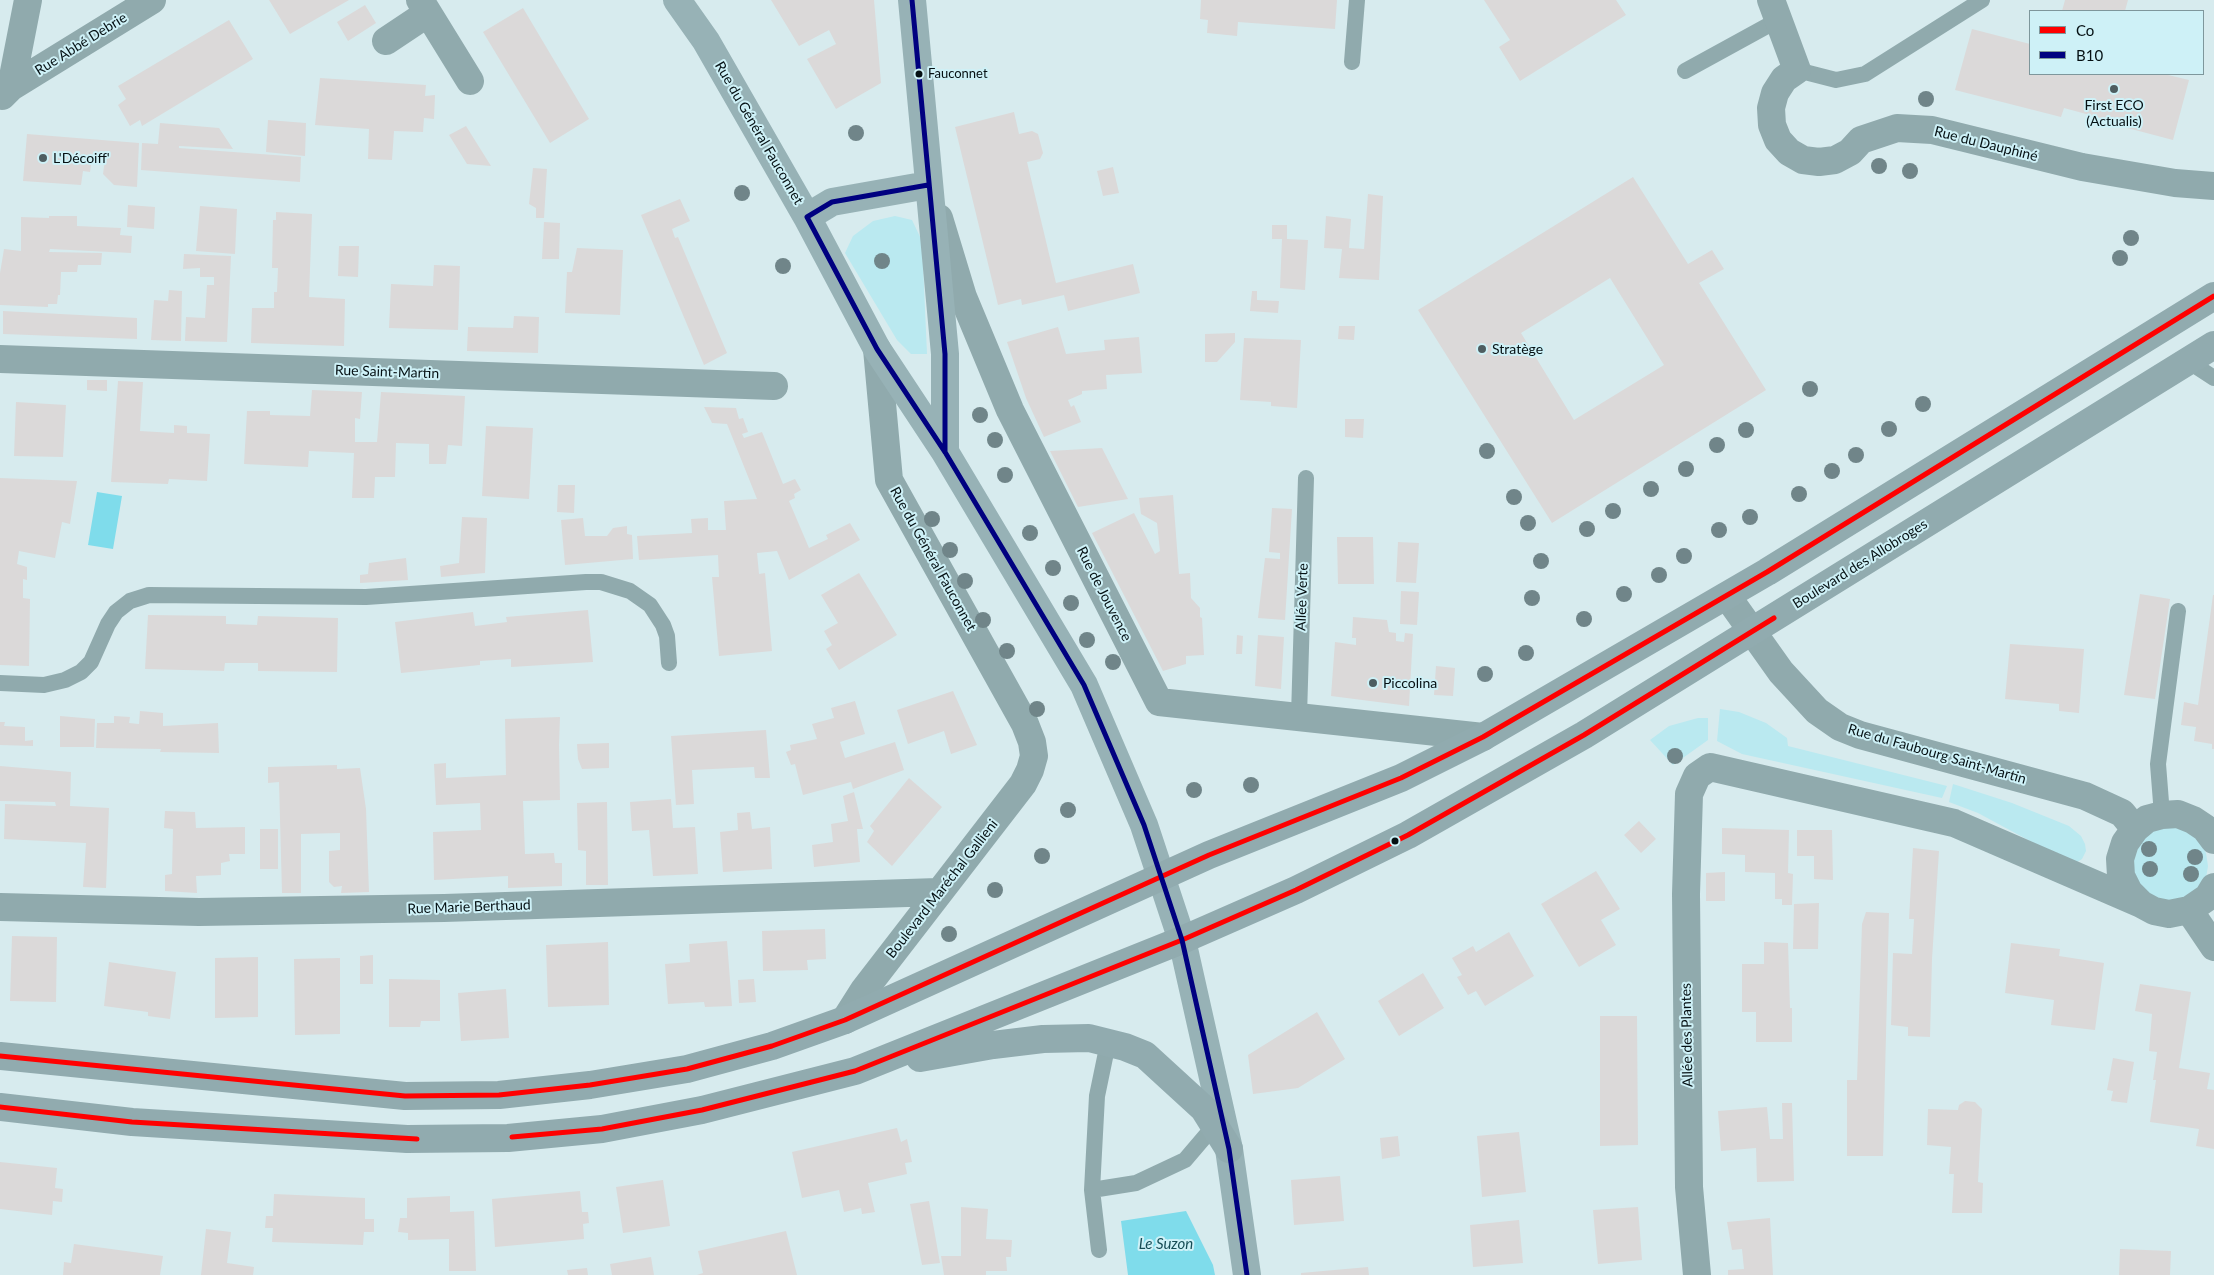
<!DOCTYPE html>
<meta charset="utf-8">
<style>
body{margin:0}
#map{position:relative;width:2214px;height:1275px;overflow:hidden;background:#d7ebee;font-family:Lato,sans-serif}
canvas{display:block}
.legend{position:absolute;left:2029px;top:10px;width:175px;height:65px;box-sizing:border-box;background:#cef1f7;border:1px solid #7e979c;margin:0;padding:6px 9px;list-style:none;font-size:15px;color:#051013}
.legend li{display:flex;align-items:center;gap:10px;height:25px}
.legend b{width:25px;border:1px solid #7e979c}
</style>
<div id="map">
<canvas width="2214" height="1275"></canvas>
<ul class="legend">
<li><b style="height:6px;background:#f00"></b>Co</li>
<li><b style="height:6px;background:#000080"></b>B10</li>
</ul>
</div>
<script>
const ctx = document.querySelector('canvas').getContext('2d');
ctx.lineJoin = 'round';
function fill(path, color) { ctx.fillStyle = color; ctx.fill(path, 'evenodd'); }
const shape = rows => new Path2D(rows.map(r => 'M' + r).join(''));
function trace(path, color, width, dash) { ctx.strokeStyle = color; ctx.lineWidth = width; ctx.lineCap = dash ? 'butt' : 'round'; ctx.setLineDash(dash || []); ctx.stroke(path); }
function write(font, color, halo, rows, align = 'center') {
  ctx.font = font + ' Lato,sans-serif'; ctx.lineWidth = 4; ctx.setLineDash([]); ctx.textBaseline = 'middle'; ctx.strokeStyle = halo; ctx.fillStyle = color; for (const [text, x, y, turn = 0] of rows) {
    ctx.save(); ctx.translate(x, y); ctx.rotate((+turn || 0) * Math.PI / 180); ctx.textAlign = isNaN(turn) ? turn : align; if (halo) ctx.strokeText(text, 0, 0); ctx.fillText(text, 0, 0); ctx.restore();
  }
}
fill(shape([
 [895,216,912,220,922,241,927,354,911,354,897,340,845,253,853,236,873,221],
 [1720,709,1739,712,1766,723,1787,738,1788,746,1947,786,1942,798,1742,754,1717,741],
 [1698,718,1708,718,1708,740,1673,765,1650,740,1669,726],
 [1953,784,2012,803,2069,826,2081,836,2085,844,2086,851,2082,859,2076,863,2069,862,1978,813,1949,802],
 [2166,827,2179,828,2190,833,2200,842,2206,853,2208,866,2206,878,2190,899,2165,904,2134,883,2131,859,2136,846,2154,830]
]), '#bae9f0');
fill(shape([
 [97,492,122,496,113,549,88,545],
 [1186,1211,1213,1265,1215,1275,1128,1275,1121,1221]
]), '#7fdceb');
fill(shape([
 [269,0,349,0,290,34],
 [771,0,874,0,881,83,836,109,807,59,836,44,829,30,799,46],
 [1201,0,1337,0,1335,29,1238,22,1237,36,1207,33,1208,20,1200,19],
 [1484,0,1616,0,1626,15,1520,81,1499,47,1510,40],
 [2065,0,2128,0,2125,11,2062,11],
 [365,5,376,23,348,41,337,22],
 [523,8,589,119,550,143,483,32],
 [229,20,253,59,142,126,140,120,130,126,118,105,126,99,118,86],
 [1972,29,2030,44,2030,74,2164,74,2189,80,2173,140,2101,121,2101,118,2064,108,2061,117,1955,90],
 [320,78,426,85,425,96,435,95,434,119,424,118,423,132,394,131,392,160,368,159,369,129,315,125],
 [1014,112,1019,134,1032,131,1038,134,1043,153,1040,159,1027,162,1056,283,1133,264,1140,293,1068,311,1064,295,1022,305,1021,299,998,305,955,127],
 [268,120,306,123,305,156,266,152],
 [160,123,219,128,233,149,179,146,179,148,301,157,300,182,141,170,142,143,158,144],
 [466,126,491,166,467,164,449,135],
 [27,134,139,143,137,187,114,185,103,174,105,160,92,159,90,172,83,171,81,185,23,181],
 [1113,167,1119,193,1103,196,1097,171],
 [533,168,547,169,544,218,536,218,536,208,529,204],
 [1633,177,1688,264,1712,250,1724,269,1699,283,1766,390,1552,523,1418,310],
 [1610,278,1664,365,1574,420,1521,333],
 [1368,194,1383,196,1379,280,1339,278,1342,249,1324,248,1326,216,1351,219,1349,248,1364,249],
 [680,199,690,221,672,229,675,238,678,237,727,353,704,365,641,215],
 [128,205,155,207,154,229,127,227],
 [200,206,237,209,235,254,196,251],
 [276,212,312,214,309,297,345,299,344,346,251,343,252,308,274,308,274,292,277,292,278,268,272,268,273,220,276,220],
 [49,216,77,216,77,226,121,228,120,235,132,236,131,253,50,249,49,252,102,253,101,265,78,265,77,272,61,272,60,295,58,295,57,304,48,304,48,307,0,305,0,273,4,249,21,251,21,217,49,218],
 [544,222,560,223,559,259,542,259],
 [1272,225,1287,225,1287,239,1308,240,1305,290,1280,288,1282,239,1272,239],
 [339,246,359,246,358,277,338,276],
 [577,248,623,250,620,315,565,313,567,272,572,272],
 [184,254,231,256,227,342,185,341,186,317,205,318,207,285,214,285,214,277,200,277,200,268,183,269],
 [434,265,460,266,458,330,389,328,391,284,433,286],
 [169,290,182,291,181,341,151,340,154,300,168,301],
 [1252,291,1257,291,1257,300,1279,301,1278,313,1250,311],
 [3,311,137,318,137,339,3,334],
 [514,316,539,317,538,353,467,351,468,327,513,328],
 [1339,326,1355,326,1354,340,1338,339],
 [1058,327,1066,354,1105,350,1104,340,1139,337,1142,373,1106,375,1107,389,1082,391,1082,394,1068,400,1071,407,1074,405,1081,422,1044,437,1026,398,1007,342],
 [1235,333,1235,342,1217,362,1205,362,1205,334],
 [1244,338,1301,340,1297,408,1271,406,1271,402,1240,400],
 [87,380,107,380,107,391,87,390],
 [118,381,143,382,140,431,174,433,174,425,187,426,187,433,210,434,207,481,169,479,168,484,111,482],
 [312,390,362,392,360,419,355,418,355,442,377,442,381,392,465,396,462,446,448,445,446,464,429,464,429,444,396,443,395,477,375,477,374,498,352,498,354,453,309,451,308,467,244,464,247,411,270,411,270,415,310,416],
 [16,402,66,405,63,457,14,456],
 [704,407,736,408,739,419,743,418,748,432,742,434,744,438,762,432,783,484,795,479,801,490,794,494,795,498,789,501,809,548,828,539,826,535,850,523,860,540,789,580,777,551,757,553,759,574,765,573,772,651,719,656,712,577,719,577,718,555,639,560,637,536,692,533,691,519,708,518,708,530,726,530,724,501,757,499,727,424,712,423],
 [1345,419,1364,419,1363,438,1345,437],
 [486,426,533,428,529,499,482,496],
 [1102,448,1128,499,1078,507,1050,451],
 [0,478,77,481,70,524,62,522,55,558,19,551,17,564,27,567,27,580,23,579,23,598,30,599,29,666,0,665],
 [558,485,575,485,574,513,557,512],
 [1173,495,1179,574,1190,573,1191,598,1200,608,1200,617,1202,618,1204,655,1186,656,1186,664,1163,671,1092,533,1134,513,1155,554,1160,551,1157,523,1141,514,1139,498],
 [1272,508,1292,509,1285,620,1258,618,1265,558,1280,559,1280,553,1269,552],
 [462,517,487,518,485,573,441,577,440,566,459,563],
 [583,518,585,536,607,536,613,528,627,526,627,534,632,535,633,559,565,565,561,520],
 [1337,537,1373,537,1374,584,1338,584],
 [1398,542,1419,543,1416,583,1396,582],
 [406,558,408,580,360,583,360,575,368,574,369,563],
 [859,573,897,635,839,670,826,649,832,645,824,631,838,623,821,595],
 [1401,591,1419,592,1417,625,1400,624],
 [2140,594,2170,599,2155,699,2124,695],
 [2213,595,2214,595,2214,749,2212,749,2212,744,2194,741,2196,727,2181,725,2184,702,2198,705],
 [588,610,593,662,511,667,511,659,480,661,480,665,401,673,395,622,473,612,475,626,507,622,506,617],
 [148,615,226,616,226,624,257,625,258,616,338,618,337,672,258,671,258,663,225,663,224,671,145,669],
 [1353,617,1387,620,1389,632,1396,633,1396,641,1404,642,1405,633,1413,634,1409,706,1331,696,1335,642,1356,645,1356,638,1352,638],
 [1237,635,1243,636,1242,654,1236,654],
 [1258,635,1284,637,1281,689,1255,686],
 [2010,644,2084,649,2079,713,2059,711,2059,704,2005,699],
 [1436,666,1455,668,1453,696,1434,695],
 [953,691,977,745,951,754,944,731,908,744,897,710],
 [855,701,865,734,840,742,845,758,895,742,904,770,853,789,851,782,803,795,795,764,791,765,786,752,791,750,790,745,817,739,812,724,834,718,831,708],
 [140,711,163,713,163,726,218,723,219,753,160,752,161,749,96,748,97,723,114,723,114,716,130,717,129,723,139,724],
 [60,716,95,719,94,747,60,747],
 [560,717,559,745,560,800,523,801,525,854,554,853,555,863,562,863,562,886,508,888,508,876,434,880,433,832,481,830,480,803,436,805,434,764,446,763,446,778,506,775,505,719],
 [0,722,5,722,4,726,25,727,25,741,33,740,33,746,0,745],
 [766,730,770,778,755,778,754,767,692,770,694,804,676,805,671,736],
 [609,743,609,768,582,769,578,759,577,744],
 [337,765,337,769,360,768,366,809,369,892,341,893,342,886,334,887,329,882,329,851,340,850,340,833,301,834,301,893,282,893,279,782,268,783,268,767],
 [0,766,71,772,70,806,109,808,106,888,83,887,86,843,4,839,5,804,56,806,55,802,0,801],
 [909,778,942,807,892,866,867,842,874,831,870,826],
 [854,792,863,829,857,829,860,862,814,867,812,845,833,842,831,824,848,821,843,796],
 [671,799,673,828,695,827,698,874,653,876,649,830,632,831,630,802],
 [607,802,608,885,586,885,586,851,578,850,577,803],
 [165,811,195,812,196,828,245,827,245,854,229,854,230,861,221,863,221,875,196,876,197,893,165,891,165,875,172,874,173,829,164,828],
 [750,812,752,829,770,827,772,869,723,872,720,832,738,830,737,813],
 [1639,821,1656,839,1641,853,1624,835],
 [1722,828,1789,830,1788,873,1793,874,1792,905,1782,905,1782,899,1775,899,1775,873,1745,872,1745,855,1722,854],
 [260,829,278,829,278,869,260,869],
 [1797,830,1832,830,1833,880,1814,879,1814,856,1797,856],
 [1913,848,1939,851,1932,959,1930,1037,1908,1036,1908,1027,1891,1025,1893,953,1912,954,1914,919,1909,919],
 [1596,871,1620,909,1601,920,1616,945,1579,967,1541,904],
 [1725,872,1725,901,1706,901,1706,873],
 [1819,903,1818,949,1793,949,1794,904],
 [1866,912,1889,913,1883,1156,1847,1156,1847,1080,1857,1080,1862,924],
 [825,929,826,959,807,960,808,970,763,971,762,931],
 [1509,932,1534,976,1485,1006,1476,991,1468,995,1457,977,1462,975,1452,958,1473,946,1476,952],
 [12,936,57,937,56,1002,10,1001],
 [727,941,732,1006,705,1007,704,1002,668,1004,665,964,690,962,689,944],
 [608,942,609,1005,548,1007,546,945],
 [1764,942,1788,943,1790,1008,1792,1008,1792,1042,1756,1042,1756,1012,1742,1012,1742,964,1764,964],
 [2011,943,2060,949,2059,956,2104,963,2095,1030,2051,1025,2054,1000,2005,993],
 [373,955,373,984,360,984,360,956],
 [258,957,258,1017,215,1018,215,958],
 [340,958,340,1034,295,1035,294,959],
 [109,962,176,972,170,1019,148,1016,148,1012,104,1006],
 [1423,973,1444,1008,1399,1036,1378,1001],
 [389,979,440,980,440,1021,421,1021,420,1027,389,1027],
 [754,979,756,1002,739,1003,738,980],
 [2140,984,2191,992,2179,1068,2210,1073,2207,1089,2214,1090,2214,1149,2196,1146,2199,1129,2150,1122,2156,1080,2153,1080,2157,1052,2149,1051,2152,1014,2135,1011],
 [506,989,509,1038,461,1041,458,993],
 [1317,1012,1345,1059,1298,1088,1253,1094,1248,1055],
 [1600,1016,1637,1016,1638,1145,1600,1146],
 [2113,1058,2134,1062,2127,1103,2111,1101,2113,1091,2107,1090],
 [1965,1101,1975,1102,1982,1109,1978,1182,1983,1183,1982,1213,1952,1213,1954,1174,1949,1174,1951,1147,1927,1145,1928,1109,1958,1110,1959,1105],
 [1782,1103,1792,1103,1794,1181,1757,1182,1756,1148,1721,1151,1718,1111,1767,1107,1770,1139,1783,1139],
 [897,1128,901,1142,907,1139,912,1162,905,1163,907,1174,868,1183,875,1212,862,1214,861,1208,844,1212,839,1190,802,1198,792,1152],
 [1519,1132,1526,1192,1482,1197,1477,1136],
 [1398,1136,1400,1156,1382,1159,1380,1138],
 [0,1162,57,1168,55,1188,63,1189,62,1202,53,1201,52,1215,0,1209],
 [1340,1176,1344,1221,1294,1225,1291,1180],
 [663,1180,670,1226,623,1233,616,1187],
 [580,1191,582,1212,588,1212,589,1223,583,1224,584,1239,495,1247,492,1199],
 [274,1194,365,1198,365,1219,374,1219,374,1232,364,1232,363,1245,272,1242,273,1228,265,1228,266,1216,273,1216],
 [450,1196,450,1212,474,1211,476,1271,449,1271,449,1239,408,1240,408,1233,398,1232,400,1218,407,1218,407,1198],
 [929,1201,940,1263,922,1265,910,1204],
 [961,1207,988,1209,986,1239,1012,1240,1011,1257,1006,1257,1007,1271,986,1271,986,1275,944,1275,941,1256,961,1256],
 [1638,1207,1642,1260,1598,1264,1593,1210],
 [1770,1218,1773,1275,1728,1275,1728,1270,1744,1269,1742,1249,1732,1250,1727,1222],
 [1519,1220,1523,1263,1473,1267,1470,1225],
 [206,1229,231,1232,227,1263,254,1267,253,1275,201,1275],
 [786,1231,797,1275,697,1275,703,1273,698,1251],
 [74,1244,163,1256,160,1275,63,1275,64,1262,71,1263],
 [2120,1249,2171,1251,2170,1275,2119,1275],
 [651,1257,654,1275,612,1275,610,1264],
 [1368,1267,1369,1275,1301,1275,1301,1273],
 [587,1268,588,1275,568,1275,567,1270]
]), '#dbd9d9');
trace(shape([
 [1352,62,1357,0],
 [1797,70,1836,80,1865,74,1982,0],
 [1685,71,1778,20],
 [2188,361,2214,378],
 [0,683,44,685,65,680,81,672,91,662,108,624,116,612,130,601,149,595,366,597,586,582,601,582,630,591,650,605,663,625,667,636,669,663],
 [1299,716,1306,478],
 [2162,815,2158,764,2178,611],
 [1092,1190,1136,1183,1185,1160,1214,1126],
 [1099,1250,1092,1190,1097,1096,1108,1043]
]), '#90aaad', 16);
trace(shape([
 [420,0,470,81],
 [1771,0,1797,70,1784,79,1775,93,1771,108,1772,125,1778,140,1789,152,1803,160,1819,162,1835,160,1850,152,1861,140,1897,128,1932,130,2082,167,2175,183,2214,186],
 [386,41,428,13],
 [11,87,152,0],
 [2,96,11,87,28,0],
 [939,218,963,297,1010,410,1159,702,1483,737],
 [0,359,774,386],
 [1727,596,1781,672,1817,711,1840,727,1860,735,2085,796,2122,813,2135,829],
 [2214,840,2205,828,2193,820,2178,814,2162,815,2147,819,2135,829,2125,843,2120,859,2121,876,2129,892,2141,904,2154,911,2169,914,2189,910,2208,897,2214,887],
 [0,907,199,912,444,908,938,892],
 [2189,910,2214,947],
 [845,1020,864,990,1023,784,1030,770,1034,756,1032,742,1025,724,889,480,877,349],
 [1697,1275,1689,1187,1686,894,1689,794,1697,776,1710,767,1954,823,2141,904]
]), '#90aaad', 28);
trace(shape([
 [677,0,706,41,807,217,877,349,945,452,1084,685,1144,825,1182,940,1229,1149,1247,1275],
 [912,0,945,354,945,452],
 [807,217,832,202,928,185]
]), '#97b2b6', 28);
trace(shape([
 [0,1056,405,1096,499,1095,590,1085,687,1069,772,1046,845,1020,1209,855,1401,778,1483,737,1767,572,2214,296],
 [920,1058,993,1045,1043,1039,1089,1038,1125,1047,1145,1055,1204,1109,1229,1149],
 [0,1107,132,1122,407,1139,508,1138,602,1129,702,1110,855,1071,1182,940,1296,890,1408,835,1584,735,2214,345]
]), '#91abaf', 28);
trace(shape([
 [0,1056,405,1096,499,1095,590,1085,687,1069,772,1046,845,1020,1209,855,1401,778,1483,737,1767,572,2214,296],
 [0,1107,132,1122,417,1139],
 [512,1137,602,1129,702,1110,855,1071,1182,940,1296,890,1408,835,1584,735,1774,618]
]), '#f00', 5);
trace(shape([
 [912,0,945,354,945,452],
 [928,185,832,202,807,217,877,349,945,452,1084,685,1144,825,1182,940,1229,1149,1247,1275]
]), '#000080', 5);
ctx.fillStyle = '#708589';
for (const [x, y] of [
 [1926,99],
 [856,133],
 [1879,166],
 [1910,171],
 [742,193],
 [2131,238],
 [2120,258],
 [882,261],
 [783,266],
 [1810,389],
 [1923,404],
 [980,415],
 [1889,429],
 [1746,430],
 [995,440],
 [1717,445],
 [1487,451],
 [1856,455],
 [1686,469],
 [1832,471],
 [1005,475],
 [1651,489],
 [1799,494],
 [1514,497],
 [1613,511],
 [1750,517],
 [932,519],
 [1528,523],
 [1587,529],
 [1719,530],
 [1030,533],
 [950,550],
 [1684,556],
 [1541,561],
 [1053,568],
 [1659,575],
 [965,581],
 [1624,594],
 [1532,598],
 [1071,603],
 [1584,619],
 [983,620],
 [1087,640],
 [1007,651],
 [1526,653],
 [1113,662],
 [1485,674],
 [1037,709],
 [1675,756],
 [1251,785],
 [1194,790],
 [1068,810],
 [2149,849],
 [1042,856],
 [2195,857],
 [2150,869],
 [2191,874],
 [995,890],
 [949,934]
]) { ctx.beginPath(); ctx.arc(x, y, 8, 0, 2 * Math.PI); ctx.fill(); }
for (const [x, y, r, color] of [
 [919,74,4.5,"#051013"],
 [2114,89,5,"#4e5d60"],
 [43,158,5,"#4e5d60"],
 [1482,349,5,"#4e5d60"],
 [1373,683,5,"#4e5d60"],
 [1395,841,4.5,"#051013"]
]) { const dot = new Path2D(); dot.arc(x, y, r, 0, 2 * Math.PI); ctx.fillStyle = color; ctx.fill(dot); trace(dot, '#cef1f7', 2); }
write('13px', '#051013', '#cef1f7', [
 ["Fauconnet",928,74]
], 'left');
write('14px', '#051013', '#cef1f7', [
 ["Rue Abbé Debrie",81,44,-32],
 ["Rue du Général Fauconnet",759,133,60],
 ["Rue du Dauphiné",1986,144,14],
 ["Rue Saint-Martin",387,372,2],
 ["Rue du Général Fauconnet",933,559,61],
 ["Boulevard des Allobroges",1860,564,-32],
 ["Rue de Jouvence",1104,594,63],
 ["Allée Verte",1302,597,-88],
 ["Rue du Faubourg Saint-Martin",1937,754,16],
 ["Boulevard Maréchal Gallieni",942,889,-52],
 ["Rue Marie Berthaud",469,907,-2],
 ["Allée des Plantes",1687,1035,-91]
]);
write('14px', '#051013', '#cef1f7', [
 ["First ECO",2114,105,"center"],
 ["(Actualis)",2114,121,"center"],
 ["L'Décoiff'",53,158],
 ["Stratège",1492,349],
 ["Piccolina",1383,683]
], 'left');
write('italic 15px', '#164d56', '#cef1f7', [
 ["Le Suzon",1166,1244]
]);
</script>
